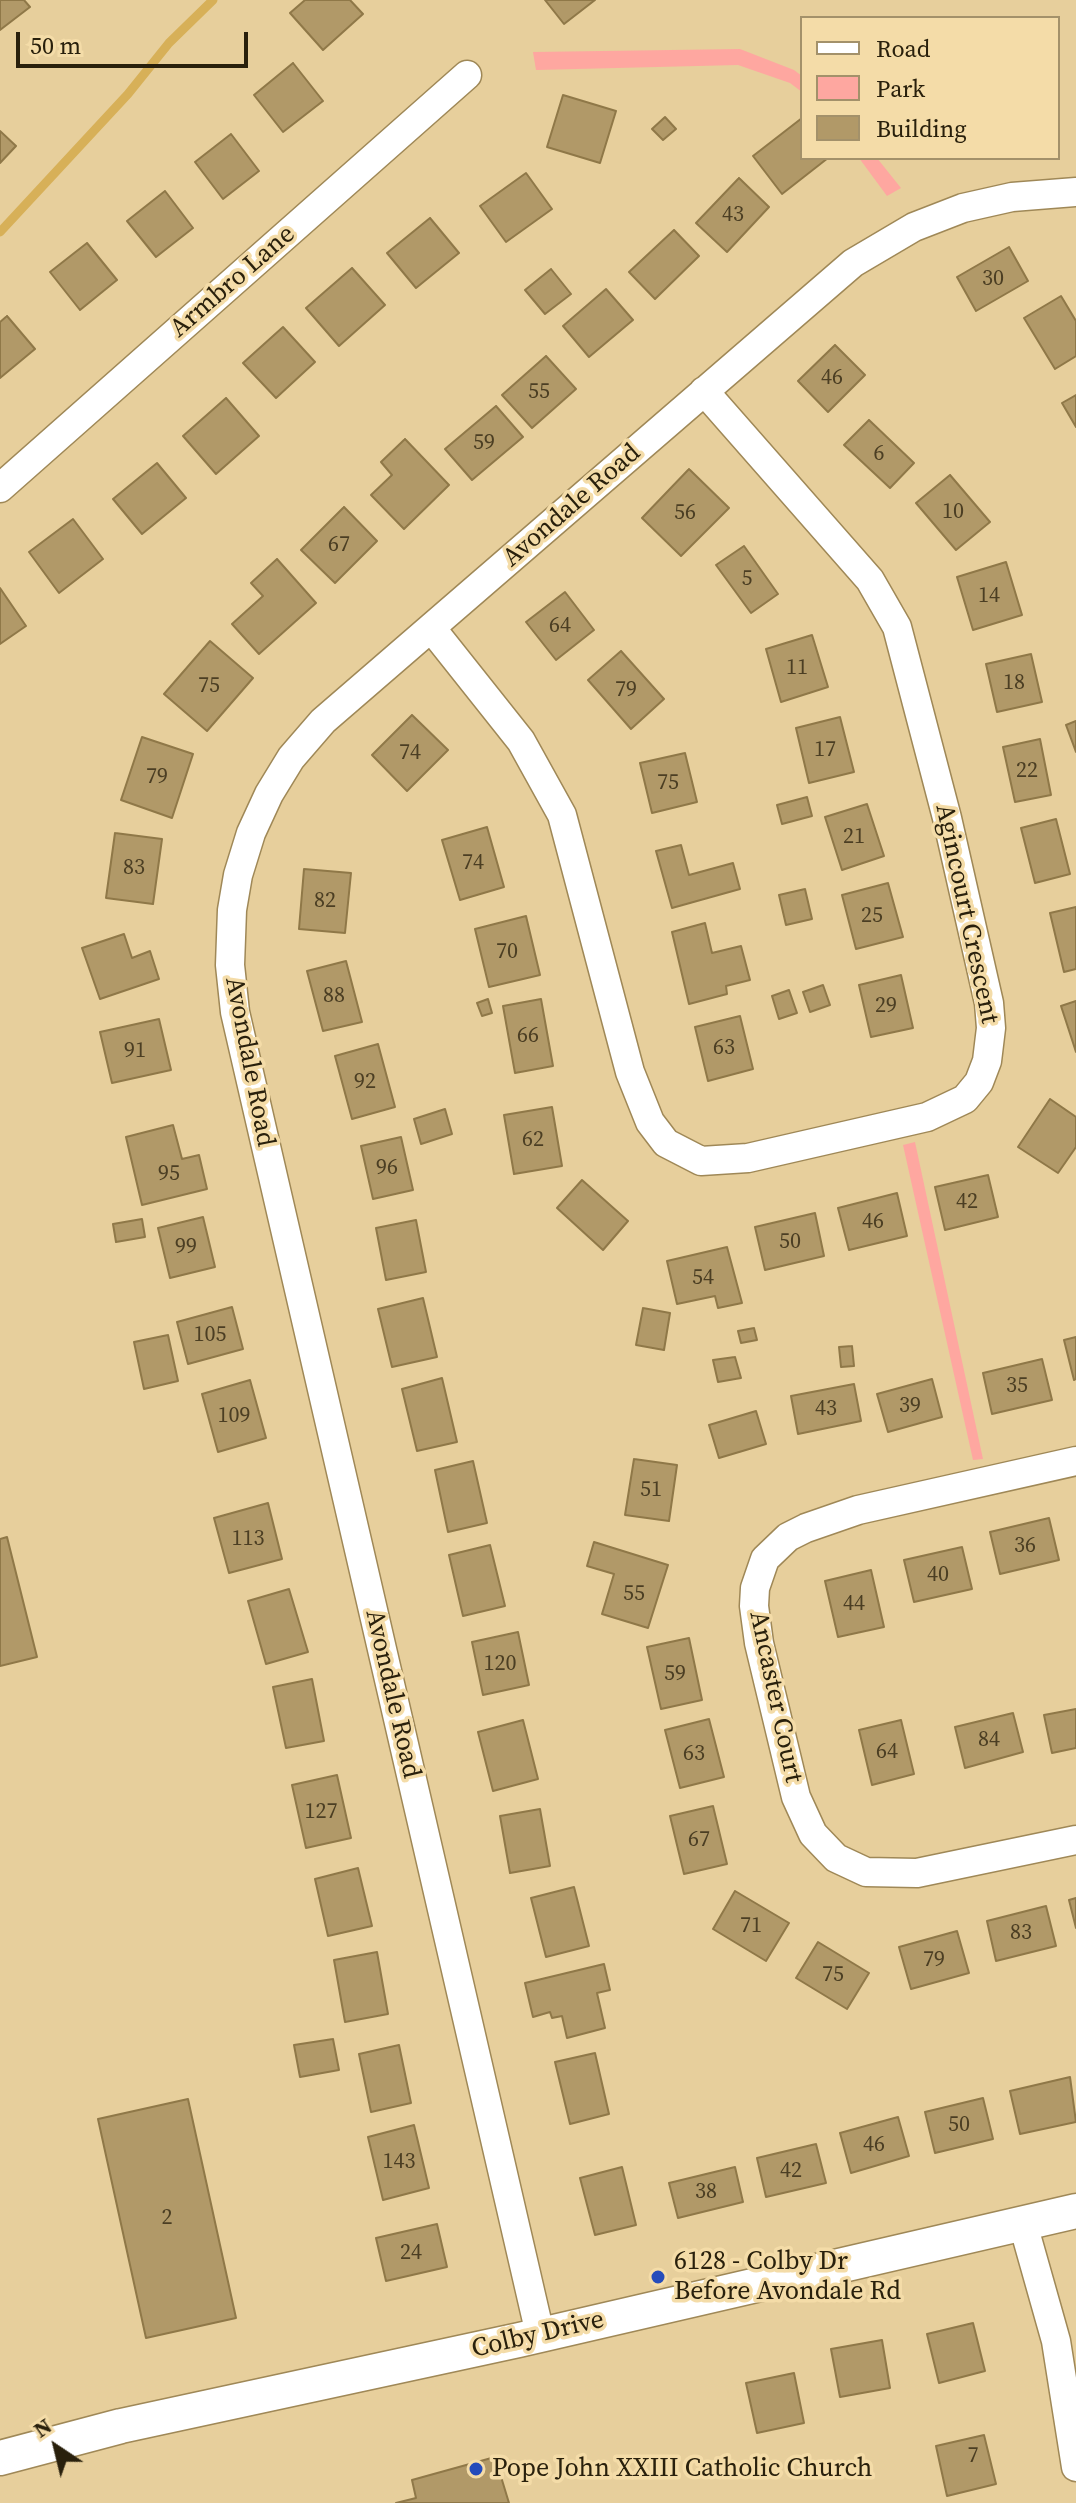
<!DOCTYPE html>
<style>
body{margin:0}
#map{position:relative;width:1076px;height:2503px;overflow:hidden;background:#e7cf9c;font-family:"Source Serif 4",serif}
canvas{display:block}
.legend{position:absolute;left:800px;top:16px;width:260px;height:144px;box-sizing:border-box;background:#f4dca8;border:2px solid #a3916a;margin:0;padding:10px 14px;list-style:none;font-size:24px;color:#29200c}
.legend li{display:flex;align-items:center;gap:16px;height:40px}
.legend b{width:40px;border:2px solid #a3916a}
.north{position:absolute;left:16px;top:2407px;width:80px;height:80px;-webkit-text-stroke:6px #f4dca8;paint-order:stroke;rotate:325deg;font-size:22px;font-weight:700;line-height:32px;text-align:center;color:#29200c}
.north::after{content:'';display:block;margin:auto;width:28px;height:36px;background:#29200c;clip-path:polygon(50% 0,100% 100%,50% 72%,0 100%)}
.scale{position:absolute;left:16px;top:32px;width:232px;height:36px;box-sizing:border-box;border:4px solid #29200c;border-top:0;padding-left:10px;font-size:24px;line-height:28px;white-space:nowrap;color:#29200c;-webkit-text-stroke:6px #f4dca8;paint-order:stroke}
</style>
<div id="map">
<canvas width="1076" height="2503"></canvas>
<ul class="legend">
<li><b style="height:10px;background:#fff"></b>Road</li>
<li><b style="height:22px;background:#fea7a0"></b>Park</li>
<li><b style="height:22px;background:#b19968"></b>Building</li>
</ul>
<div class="north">N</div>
<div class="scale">50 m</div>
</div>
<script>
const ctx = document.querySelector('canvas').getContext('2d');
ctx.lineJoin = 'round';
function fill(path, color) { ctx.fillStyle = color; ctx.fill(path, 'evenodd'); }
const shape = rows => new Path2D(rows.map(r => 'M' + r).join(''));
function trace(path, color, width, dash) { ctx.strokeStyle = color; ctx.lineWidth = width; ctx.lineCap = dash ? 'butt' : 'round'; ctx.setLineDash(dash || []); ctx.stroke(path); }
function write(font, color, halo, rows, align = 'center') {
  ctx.font = font + ' "Source Serif 4",serif'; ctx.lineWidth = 7; ctx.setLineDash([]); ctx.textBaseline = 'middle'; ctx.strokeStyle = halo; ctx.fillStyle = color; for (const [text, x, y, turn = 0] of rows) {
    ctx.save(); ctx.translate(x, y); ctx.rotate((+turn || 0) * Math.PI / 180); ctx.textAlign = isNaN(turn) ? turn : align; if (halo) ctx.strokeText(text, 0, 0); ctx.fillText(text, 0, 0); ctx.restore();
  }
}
fill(shape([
 [740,49,794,70,802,76,802,92,790,83,738,65,536,70,533,52],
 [859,158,877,158,901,188,887,196],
 [915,1142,983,1459,973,1460,903,1145]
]), '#fea7a0');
trace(shape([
 [0,232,128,94,169,43,213,0]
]), '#d7b058', 9);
const building = shape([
 [0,0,24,0,30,7,0,30,0,0],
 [305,0,350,0,363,14,323,50,290,13,305,0],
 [545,0,595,0,564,24,545,0],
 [293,63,323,101,283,132,254,95,293,63],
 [563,95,616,111,600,163,547,147,563,95],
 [665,117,676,129,663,140,652,129,665,117],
 [802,118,802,158,828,158,782,194,753,156,802,118],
 [0,131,16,146,0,163,0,131],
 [231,134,259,171,223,199,195,162,231,134],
 [526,173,552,209,506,242,480,206,526,173],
 [739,178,769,207,727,252,696,223,739,178],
 [165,191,193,228,156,257,127,221,165,191],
 [430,218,459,253,416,288,387,253,430,218],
 [674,230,699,256,655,299,629,272,674,230],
 [87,243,117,280,80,310,50,272,87,243],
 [1009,247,1028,281,976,311,957,277,1009,247],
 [352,268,385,305,339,346,306,308,352,268],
 [551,269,571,294,545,314,525,290,551,269],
 [606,289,633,320,589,357,563,326,606,289],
 [1061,296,1076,321,1076,356,1055,369,1024,318,1061,296],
 [7,316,35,349,0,378,0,322,7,316],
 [283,327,315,362,276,398,243,363,283,327],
 [835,345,865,375,828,412,798,381,835,345],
 [546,356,576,389,532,428,502,395,546,356],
 [1076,395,1076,427,1062,403,1076,395],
 [226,398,259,436,216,474,183,436,226,398],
 [496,406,523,437,472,480,445,449,496,406],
 [869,420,914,463,890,488,844,445,869,420],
 [405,439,449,485,404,529,371,495,392,475,381,462,405,439],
 [157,463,186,498,142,534,113,499,157,463],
 [689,469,729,508,681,556,642,518,689,469],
 [950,475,990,522,956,550,916,503,950,475],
 [344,507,377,541,335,583,301,550,344,507],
 [73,519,103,559,59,593,29,552,73,519],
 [744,546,778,594,751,613,716,565,744,546],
 [277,559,316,603,259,654,232,624,263,596,251,583,277,559],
 [1006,562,1022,615,973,630,957,577,1006,562],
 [0,588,26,626,0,644,0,588],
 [565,592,594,630,556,660,526,622,565,592],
 [812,635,828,687,781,702,766,649,812,635],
 [210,641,253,678,207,731,164,694,210,641],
 [621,651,664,699,631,729,588,680,621,651],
 [1031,654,1042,702,997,712,986,664,1031,654],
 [412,715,448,750,407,791,372,755,412,715],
 [840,717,854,772,809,783,796,728,840,717],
 [1076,721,1076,752,1066,725,1076,721],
 [142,737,193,754,172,818,121,800,142,737],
 [1040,739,1051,795,1015,802,1003,747,1040,739],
 [685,753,697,802,652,813,640,763,685,753],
 [807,797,812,816,782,824,777,805,807,797],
 [867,804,884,856,842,870,825,817,867,804],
 [1056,819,1070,874,1035,883,1021,828,1056,819],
 [487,827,504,887,460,900,442,840,487,827],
 [115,833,162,839,153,904,106,898,115,833],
 [681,845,689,875,733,863,740,889,672,908,656,851,681,845],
 [304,869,351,873,345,933,299,929,304,869],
 [888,883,903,937,856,949,842,895,888,883],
 [805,889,812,919,786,925,779,895,805,889],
 [1076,907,1076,969,1064,972,1050,913,1076,907],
 [526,916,540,975,489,987,475,929,526,916],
 [705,923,712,953,741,946,750,980,726,986,727,994,689,1004,672,932,705,923],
 [124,934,132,958,150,951,159,979,100,999,82,948,124,934],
 [346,961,362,1022,323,1031,307,971,346,961],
 [901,975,913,1028,871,1037,859,985,901,975],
 [823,985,830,1005,810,1012,803,992,823,985],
 [789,990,797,1013,779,1019,772,996,789,990],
 [488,999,492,1013,482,1016,477,1003,488,999],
 [541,999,553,1066,515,1073,503,1006,541,999],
 [1076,1001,1076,1052,1061,1006,1076,1001],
 [740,1016,753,1069,708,1081,695,1027,740,1016],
 [159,1019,171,1070,112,1083,100,1032,159,1019],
 [378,1044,395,1107,352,1119,335,1056,378,1044],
 [1050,1099,1076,1117,1076,1147,1058,1173,1018,1147,1050,1099],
 [552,1107,562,1166,514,1174,504,1115,552,1107],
 [445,1109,452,1134,421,1144,414,1119,445,1109],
 [173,1125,182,1159,199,1155,207,1189,142,1205,126,1137,173,1125],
 [401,1137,413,1190,373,1199,361,1146,401,1137],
 [988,1175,998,1217,945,1230,935,1187,988,1175],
 [582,1180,628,1221,603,1250,557,1208,582,1180],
 [897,1193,907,1236,849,1250,838,1208,897,1193],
 [815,1213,824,1256,765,1270,755,1227,815,1213],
 [203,1217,215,1267,170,1278,158,1228,203,1217],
 [142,1219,145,1237,116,1242,113,1224,142,1219],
 [416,1220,426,1272,386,1280,376,1228,416,1220],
 [727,1247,742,1303,718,1308,715,1296,677,1304,667,1261,727,1247],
 [423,1298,437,1357,392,1367,378,1309,423,1298],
 [232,1307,243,1349,188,1364,177,1322,232,1307],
 [643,1308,670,1313,664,1350,636,1345,643,1308],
 [754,1328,757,1340,741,1343,738,1331,754,1328],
 [168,1335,178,1381,144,1389,134,1342,168,1335],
 [1076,1337,1076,1379,1074,1380,1064,1340,1076,1337],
 [852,1346,854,1366,841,1367,839,1347,852,1346],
 [735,1357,741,1378,718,1382,713,1360,735,1357],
 [1042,1359,1052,1400,992,1414,983,1373,1042,1359],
 [442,1378,457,1442,417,1451,402,1389,442,1378],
 [932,1379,942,1417,888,1432,877,1394,932,1379],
 [250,1380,266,1438,218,1452,202,1394,250,1380],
 [854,1384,861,1421,798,1434,791,1396,854,1384],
 [756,1411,766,1444,719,1458,709,1425,756,1411],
 [634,1459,677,1465,669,1521,625,1515,634,1459],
 [473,1461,487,1523,448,1532,435,1470,473,1461],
 [268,1503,282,1559,229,1573,214,1518,268,1503],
 [1049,1518,1059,1560,1000,1574,990,1532,1049,1518],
 [7,1537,37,1657,0,1666,0,1539,7,1537],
 [594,1542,668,1565,648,1628,602,1614,614,1574,587,1566,594,1542],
 [490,1545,505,1606,463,1616,449,1555,490,1545],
 [962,1547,972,1589,914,1602,904,1560,962,1547],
 [871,1570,884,1627,838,1637,825,1581,871,1570],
 [289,1589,308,1652,266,1664,248,1601,289,1589],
 [518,1632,529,1685,483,1695,472,1642,518,1632],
 [689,1638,702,1700,661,1709,647,1647,689,1638],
 [312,1679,324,1741,286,1748,273,1687,312,1679],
 [1076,1709,1076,1748,1052,1753,1044,1715,1076,1709],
 [1013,1713,1023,1752,965,1768,955,1727,1013,1713],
 [709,1719,724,1777,680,1788,665,1730,709,1719],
 [523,1720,538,1779,493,1791,478,1732,523,1720],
 [901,1720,914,1774,872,1785,859,1730,901,1720],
 [337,1775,351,1838,306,1848,292,1785,337,1775],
 [713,1806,727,1864,684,1874,670,1816,713,1806],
 [540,1809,550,1866,510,1873,500,1816,540,1809],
 [358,1868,372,1926,328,1936,315,1879,358,1868],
 [574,1887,589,1946,546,1957,531,1898,574,1887],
 [735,1891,789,1923,766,1961,713,1929,735,1891],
 [1076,1898,1076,1928,1069,1900,1076,1898],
 [1046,1906,1056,1946,996,1961,987,1921,1046,1906],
 [957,1931,969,1973,911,1989,899,1947,957,1931],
 [818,1942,869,1973,847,2009,796,1978,818,1942],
 [377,1952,388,2014,345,2022,334,1960,377,1952],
 [604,1964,610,1990,597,1993,605,2028,567,2038,562,2016,552,2018,550,2012,533,2017,525,1983,604,1964],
 [333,2039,339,2070,300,2077,294,2045,333,2039],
 [399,2045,411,2103,371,2112,359,2054,399,2045],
 [595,2053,609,2114,570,2124,555,2062,595,2053],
 [1070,2077,1076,2122,1020,2134,1010,2091,1070,2077],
 [983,2098,993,2139,935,2153,925,2112,983,2098],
 [188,2099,236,2318,146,2338,98,2119,188,2099],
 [898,2117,909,2156,851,2173,840,2133,898,2117],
 [414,2125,429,2188,383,2200,368,2137,414,2125],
 [816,2144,826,2183,766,2197,757,2158,816,2144],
 [622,2167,636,2225,595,2235,580,2178,622,2167],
 [735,2167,743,2202,678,2218,669,2183,735,2167],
 [437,2224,447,2267,386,2281,376,2238,437,2224],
 [973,2323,985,2371,939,2383,927,2334,973,2323],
 [882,2340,890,2388,840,2397,831,2349,882,2340],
 [794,2373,804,2423,757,2433,746,2383,794,2373],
 [984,2435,996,2484,947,2496,936,2446,984,2435],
 [495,2457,509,2503,396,2503,416,2498,412,2480,495,2457]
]);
fill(building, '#b19968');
trace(building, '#8f7848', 2);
const minor = shape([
 [0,488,467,75],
 [432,629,521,741,562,815,630,1072,650,1122,666,1143,701,1161,748,1158,927,1117,965,1099,979,1082,987,1061,991,1028,989,1003,947,818,897,627,870,580,704,391],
 [1076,1461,858,1510,806,1528,788,1537,765,1559,755,1588,754,1606,759,1643,796,1797,813,1834,836,1858,866,1872,917,1873,1076,1840],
 [1023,2224,1056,2341,1076,2467],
 [540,2334,235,1012,230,965,232,910,238,875,251,833,269,794,291,758,323,721,853,263,914,227,963,208,1012,197,1076,192]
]);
const tertiary = shape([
 [0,2458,121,2426,519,2340,1076,2211]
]);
trace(minor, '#9f8857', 31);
trace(tertiary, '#9f8857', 37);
trace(minor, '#fff', 28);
trace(tertiary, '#fff', 34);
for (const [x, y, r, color] of [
 [658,2277,8,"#254cbb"],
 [476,2469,8,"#254cbb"]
]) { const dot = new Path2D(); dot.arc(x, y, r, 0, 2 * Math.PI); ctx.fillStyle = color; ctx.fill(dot); trace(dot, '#f4dca8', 3); }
write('22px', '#4b3e23', null, [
 ["43",733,215],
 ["30",993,279],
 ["46",832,378],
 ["55",539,392],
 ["59",484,443],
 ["6",879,454],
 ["10",953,512],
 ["56",685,513],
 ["67",339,545],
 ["5",747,579],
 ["14",989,596],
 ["64",560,626],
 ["11",797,668],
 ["18",1014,683],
 ["75",209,686],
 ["79",626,690],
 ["17",825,750],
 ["74",410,753],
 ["22",1027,771],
 ["79",157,777],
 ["75",668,783],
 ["21",854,837],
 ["74",473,863],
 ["83",134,868],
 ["82",325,901],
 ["25",872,916],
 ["70",507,952],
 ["88",334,996],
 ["29",886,1006],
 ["66",528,1036],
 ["63",724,1048],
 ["91",135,1051],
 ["92",365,1082],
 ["62",533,1140],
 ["96",387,1168],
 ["95",169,1174],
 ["42",967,1202],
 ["46",873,1222],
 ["50",790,1242],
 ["99",186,1247],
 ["54",703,1278],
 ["105",210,1335],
 ["35",1017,1386],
 ["39",910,1406],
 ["43",826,1409],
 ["109",234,1416],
 ["51",651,1490],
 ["113",248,1539],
 ["36",1025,1546],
 ["40",938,1575],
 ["55",634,1594],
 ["44",854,1604],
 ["120",500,1664],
 ["59",675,1674],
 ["84",989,1740],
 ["64",887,1752],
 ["63",694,1754],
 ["127",321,1812],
 ["67",699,1840],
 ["71",751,1926],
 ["83",1021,1933],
 ["79",934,1960],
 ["75",833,1975],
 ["50",959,2125],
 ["46",874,2145],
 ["143",399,2162],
 ["42",791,2171],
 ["38",706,2192],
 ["2",167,2218],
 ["24",411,2253],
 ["7",973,2456]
]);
write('26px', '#29200c', '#f4dca8', [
 ["Armbro Lane",233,282,-41],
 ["Avondale Road",572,506,-41],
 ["Agincourt Crescent",966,914,78],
 ["Avondale Road",249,1062,79],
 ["Avondale Road",392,1694,77],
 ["Ancaster Court",775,1697,78],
 ["Colby Drive",538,2335,-13]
]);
write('26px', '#29200c', '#f4dca8', [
 ["6128 - Colby Dr",674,2262],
 ["Before Avondale Rd",674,2292],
 ["Pope John XXIII Catholic Church",492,2469]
], 'left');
</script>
